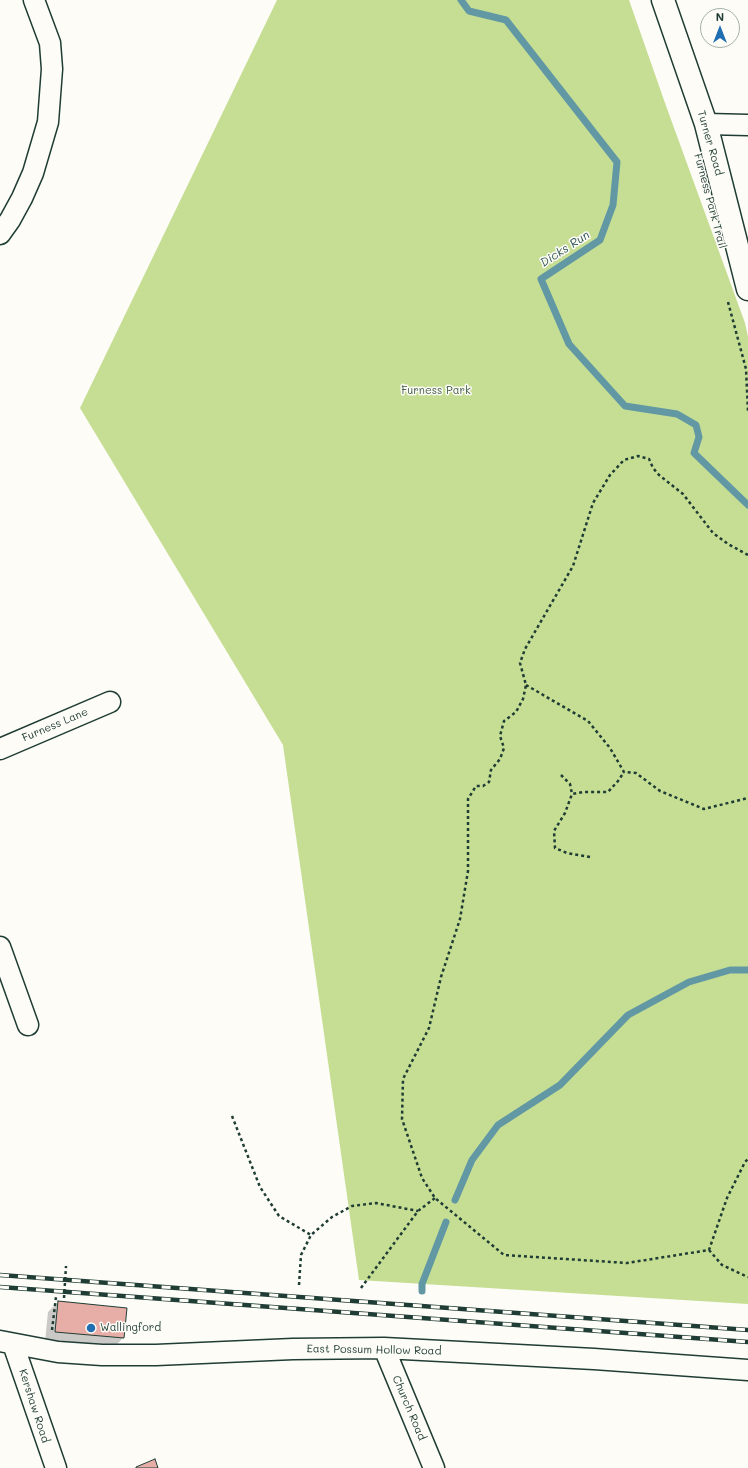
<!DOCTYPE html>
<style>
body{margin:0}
#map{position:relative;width:748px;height:1468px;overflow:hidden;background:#fdfcf7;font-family:Mali,sans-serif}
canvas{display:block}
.north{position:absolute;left:700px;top:8px;width:40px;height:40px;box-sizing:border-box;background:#fdfcf7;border:1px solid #a4b0a9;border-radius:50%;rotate:0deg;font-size:11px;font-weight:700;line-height:16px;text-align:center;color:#1f3d34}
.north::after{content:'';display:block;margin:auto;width:14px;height:18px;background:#1f6fb2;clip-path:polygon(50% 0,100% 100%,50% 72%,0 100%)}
</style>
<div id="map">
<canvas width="748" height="1468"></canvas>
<div class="north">N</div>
</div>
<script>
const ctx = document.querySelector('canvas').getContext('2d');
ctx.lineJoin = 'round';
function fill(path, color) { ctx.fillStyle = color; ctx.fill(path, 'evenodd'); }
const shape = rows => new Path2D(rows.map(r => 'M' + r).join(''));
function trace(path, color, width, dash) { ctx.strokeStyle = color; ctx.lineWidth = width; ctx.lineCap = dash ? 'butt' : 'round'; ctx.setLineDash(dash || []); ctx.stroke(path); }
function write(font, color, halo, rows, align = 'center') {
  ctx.font = font + ' Mali,sans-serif'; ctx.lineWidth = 3; ctx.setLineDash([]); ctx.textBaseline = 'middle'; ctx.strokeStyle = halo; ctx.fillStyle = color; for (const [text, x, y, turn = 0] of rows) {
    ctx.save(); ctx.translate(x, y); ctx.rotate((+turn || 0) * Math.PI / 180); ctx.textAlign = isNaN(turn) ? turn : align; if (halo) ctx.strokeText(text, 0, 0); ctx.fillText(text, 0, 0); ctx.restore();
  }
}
fill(shape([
 [277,0,629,0,665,103,745,323,748,337,748,1304,359,1280,283,745,80,408]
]), '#c6de94');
fill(shape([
 [58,1302,123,1338,113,1348,45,1342,48,1312]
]), '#0003');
trace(shape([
 [461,0,469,11,506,20,617,162,613,205,600,240,541,279,569,344,625,406,677,414,696,425,699,437,694,453,748,505],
 [455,1200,472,1160,498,1125,560,1085,628,1015,689,982,730,970,748,970],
 [422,1291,422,1284,446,1222]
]), '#6298a4', 7);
const building = shape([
 [58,1301,127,1308,124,1338,55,1332,58,1301],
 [155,1459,158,1468,136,1468,136,1467,155,1459]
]);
fill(building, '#e7ada7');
trace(building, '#1f3d34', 1);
const minor = shape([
 [706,124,748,125],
 [0,234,10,220,22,198,33,173,48,122,52,69,50,43,34,0],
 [0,749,110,702],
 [0,947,28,1025],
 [0,1341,58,1352,102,1355,156,1355,293,1349,384,1348,594,1359,748,1370],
 [13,1344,56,1468],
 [384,1348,434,1468]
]);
const tertiary = shape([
 [663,0,706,124,748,289]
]);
trace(minor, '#1f3d34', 23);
trace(tertiary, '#1f3d34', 25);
trace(shape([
 [728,302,746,369,748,411],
 [748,555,728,544,713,533,683,494,659,475,653,468,649,459,638,456,624,460,610,475,593,503,573,566,525,649,520,663,526,685,523,699,516,712,504,721,500,736,504,748,500,759,491,770,489,782,483,786,476,786,468,799,468,871,460,919,441,977,429,1028,403,1079,402,1119,422,1178,435,1198,504,1255,627,1263,709,1250,727,1198,745,1162,748,1159],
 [526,685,588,721,610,748,624,772,636,773,660,791,704,809,748,798],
 [561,775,570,784,572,794],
 [590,857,567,853,555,848,554,831,565,813,572,794,583,792,608,792,618,781,624,772],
 [232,1116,260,1187,279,1216,311,1235],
 [709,1250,722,1265,748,1277],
 [299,1285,301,1255,311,1235,332,1217,352,1206,376,1203,418,1211],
 [361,1288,418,1211,435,1198],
 [64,1298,66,1266],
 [52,1330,56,1297]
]), '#1f3d34', 2.5, [3, 3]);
trace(minor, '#fdfcf7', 20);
trace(tertiary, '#fdfcf7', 22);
const rail = shape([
 [0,1275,748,1330],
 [0,1287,748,1342]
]);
trace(rail, '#1f3d34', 4.5);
trace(rail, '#fdfcf7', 3, [9]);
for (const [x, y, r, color] of [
 [91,1328,5,"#1f6fb2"]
]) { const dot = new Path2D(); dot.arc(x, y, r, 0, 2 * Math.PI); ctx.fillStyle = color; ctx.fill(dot); trace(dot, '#fdfcf7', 1.5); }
write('11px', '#1f3d34', '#fdfcf7', [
 ["Turner Road",710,143,74],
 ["Furness Park Trail",710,201,75],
 ["Furness Lane",55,725,-23],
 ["East Possum Hollow Road",374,1350,1],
 ["Kershaw Road",34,1406,72],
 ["Church Road",409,1408,67]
]);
write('11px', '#405d47', '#fdfcf7', [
 ["Furness Park",436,391]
]);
write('11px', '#1f3d34', '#fdfcf7', [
 ["Wallingford",100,1328]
], 'left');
write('italic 12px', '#355b59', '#fdfcf7', [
 ["Dicks Run",565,249,-33]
]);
</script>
